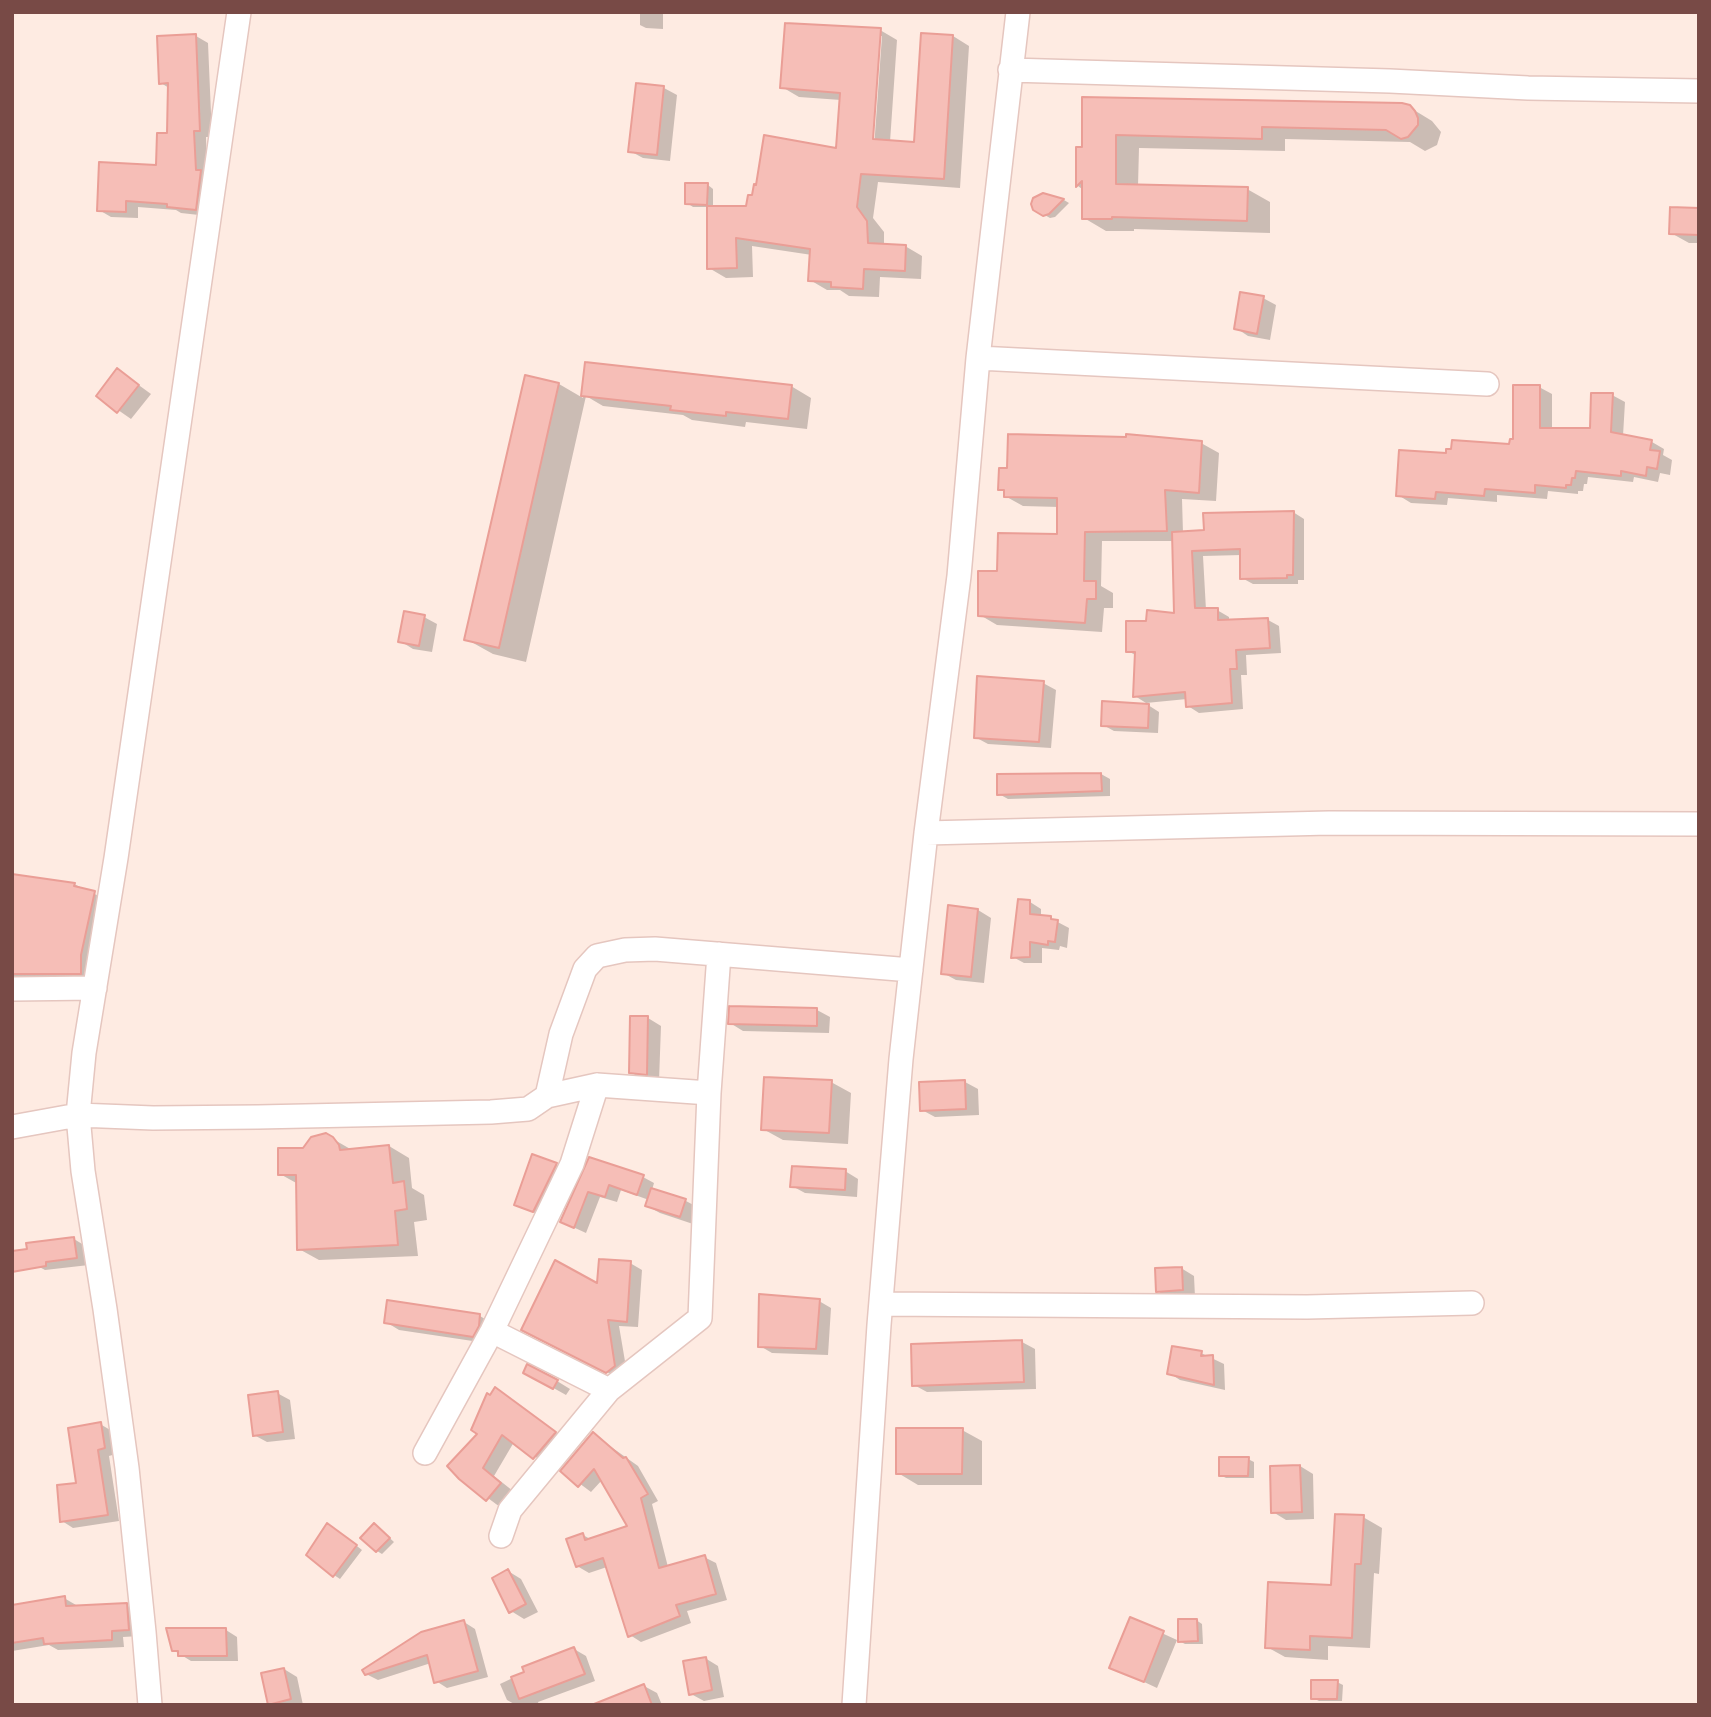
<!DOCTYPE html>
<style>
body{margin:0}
#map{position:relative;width:1711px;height:1717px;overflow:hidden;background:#feebe2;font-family:"Work Sans",sans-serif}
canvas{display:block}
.frame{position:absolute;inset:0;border:14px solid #784a46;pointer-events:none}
</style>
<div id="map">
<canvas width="1711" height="1717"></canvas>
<div class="frame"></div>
</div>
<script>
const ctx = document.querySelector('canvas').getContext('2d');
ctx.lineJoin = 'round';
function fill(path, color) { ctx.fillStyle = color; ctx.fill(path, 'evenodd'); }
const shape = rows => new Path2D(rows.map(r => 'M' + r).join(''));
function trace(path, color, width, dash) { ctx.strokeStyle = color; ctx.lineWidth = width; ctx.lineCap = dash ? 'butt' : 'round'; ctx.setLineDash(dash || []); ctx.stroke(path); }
fill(shape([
 [640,12,663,12,663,29,646,28,640,25],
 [880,30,897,40,890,142,916,144,953,36,969,46,960,188,878,182,873,218,884,232,884,246,905,246,922,256,921,279,880,277,879,297,849,296,840,290,827,290,810,280,812,255,752,246,753,277,726,278,709,268,709,207,693,207,687,203,708,185,713,189,713,207,748,207,837,150,841,100,799,97,782,87],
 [879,36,882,36,874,148,871,148],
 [196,36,208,43,212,137,206,137,208,216,181,213,176,210,138,207,138,218,111,217,99,210,158,167,169,135,169,88,161,83],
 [664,88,677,95,670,161,643,158,630,151],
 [1084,99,1409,107,1432,121,1441,132,1437,145,1425,151,1410,142,1285,139,1285,151,1139,148,1138,186,1247,189,1270,202,1270,233,1134,229,1134,231,1106,231,1084,218,1082,189,1078,186,1078,149,1084,149],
 [1043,195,1064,200,1069,203,1055,217,1050,218,1034,209],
 [1699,210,1699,243,1689,243,1671,233],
 [1263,298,1276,305,1270,340,1248,336,1236,328],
 [587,364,791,386,811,398,807,429,746,422,745,427,692,420,683,415,603,406,586,396,526,662,493,654,466,639,559,384,583,398],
 [118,370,151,394,131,419,98,396],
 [1539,387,1552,394,1552,430,1591,430,1612,395,1625,402,1623,436,1652,442,1664,449,1663,455,1672,460,1670,475,1660,473,1658,482,1634,477,1633,482,1588,477,1587,484,1584,484,1583,491,1578,491,1578,494,1548,491,1547,499,1497,495,1497,502,1448,498,1447,505,1411,503,1398,495,1447,454,1511,445,1515,441],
 [1201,443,1219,453,1216,501,1182,499,1183,533,1205,532,1293,512,1304,519,1304,580,1298,580,1298,584,1253,584,1242,578,1242,555,1203,556,1206,610,1217,610,1229,617,1229,622,1268,620,1279,626,1281,653,1246,655,1247,675,1241,675,1243,709,1199,713,1188,706,1187,699,1146,703,1135,696,1137,656,1128,651,1148,623,1176,615,1174,541,1102,541,1101,586,1113,593,1113,608,1104,608,1102,632,997,625,980,615,998,573,1059,536,1059,507,1023,506,1005,496,1005,492,1000,489],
 [424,617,437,624,432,652,413,649,400,641],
 [1043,683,1056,690,1051,748,988,744,975,737],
 [1148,705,1159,712,1158,733,1114,731,1103,725],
 [1101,774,1110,779,1110,796,1008,799,999,794],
 [12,876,74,884,107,900,92,980,12,980],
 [1030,902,1041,909,1041,917,1050,918,1069,928,1067,948,1060,946,1059,950,1042,948,1042,963,1024,963,1013,957],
 [978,910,991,918,984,983,956,980,943,973],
 [817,1010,830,1017,829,1033,743,1031,730,1023],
 [648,1018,661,1026,659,1081,644,1080,630,1072],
 [831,1082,851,1093,848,1144,783,1140,763,1129],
 [965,1082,978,1089,979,1115,935,1117,922,1110],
 [326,1135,352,1150,389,1146,409,1158,412,1188,424,1195,427,1220,414,1222,418,1256,319,1260,299,1249,298,1184,280,1174,304,1149],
 [590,1159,643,1177,654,1183,652,1190,686,1201,699,1208,693,1224,660,1213,647,1206,649,1200,621,1190,617,1202,600,1197,586,1233,562,1222],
 [556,1164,569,1171,547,1219,516,1204],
 [845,1171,858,1179,857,1197,805,1193,792,1186],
 [74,1239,87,1247,89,1265,45,1270,32,1263],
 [630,1263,642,1270,638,1327,619,1326,627,1373,619,1378,534,1336],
 [1181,1268,1194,1276,1195,1297,1170,1298,1157,1291],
 [819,1301,831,1308,828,1355,772,1353,760,1346],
 [389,1302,480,1316,493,1324,486,1343,399,1330,386,1322],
 [1022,1342,1035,1349,1036,1389,927,1392,914,1385],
 [1201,1353,1224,1364,1225,1390,1180,1380,1169,1373],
 [525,1372,557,1381,570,1389,566,1395],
 [495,1389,568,1441,546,1464,514,1442,494,1476,513,1491,500,1507,461,1478,480,1434,491,1397],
 [277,1393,290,1400,295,1439,267,1442,254,1435],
 [100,1424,112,1431,116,1454,109,1456,119,1521,73,1528,62,1521,78,1485],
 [962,1430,982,1441,982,1485,918,1485,898,1473],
 [593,1434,638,1466,658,1501,652,1504,668,1567,704,1557,716,1563,727,1600,687,1611,691,1623,641,1642,630,1635,607,1567,589,1573,577,1566,583,1535,592,1540,629,1527,602,1480,591,1492,563,1471],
 [1248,1459,1254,1462,1254,1478,1226,1478,1220,1475],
 [1300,1466,1313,1474,1314,1519,1286,1520,1273,1512],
 [1363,1517,1382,1528,1379,1574,1374,1573,1370,1648,1328,1646,1328,1660,1285,1657,1267,1647,1333,1587],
 [334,1528,362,1550,340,1579,334,1575],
 [380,1529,394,1542,382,1554,377,1551],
 [508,1571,521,1579,538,1612,524,1619,511,1611],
 [64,1598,76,1605,77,1607,126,1605,139,1612,140,1636,123,1637,124,1647,58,1650,49,1645,12,1651,12,1607],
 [1131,1619,1177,1640,1157,1688,1112,1667],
 [1196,1620,1202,1624,1203,1644,1185,1644,1179,1641],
 [464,1622,475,1629,488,1677,447,1688,436,1681,431,1663,378,1680,366,1674],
 [226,1630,237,1637,238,1661,191,1661,173,1650],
 [574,1649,586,1656,595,1681,538,1702,539,1705,516,1705,507,1700,500,1684],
 [705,1658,718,1666,724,1697,704,1701,691,1694],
 [284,1669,297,1677,303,1705,270,1705,263,1674],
 [1337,1682,1343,1685,1342,1701,1319,1701,1313,1698],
 [644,1686,657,1693,662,1705,632,1705]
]), '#0003');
const building = shape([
 [785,23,881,28,873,139,914,142,921,33,953,35,944,179,861,174,857,207,867,221,868,243,906,245,905,271,864,269,863,289,831,287,831,282,808,281,810,249,736,238,737,268,707,269,707,206,746,206,748,195,752,195,754,184,756,185,764,135,836,148,840,93,780,88,785,23],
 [196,34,200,131,194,131,196,170,201,170,196,210,167,207,167,204,126,201,126,212,97,211,99,162,156,165,157,133,167,133,168,83,159,84,157,36,196,34],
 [636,83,664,86,657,155,628,152,636,83],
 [1082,97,1402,103,1410,105,1415,111,1418,118,1418,125,1408,137,1401,139,1386,130,1262,127,1262,139,1116,135,1116,184,1248,187,1247,221,1112,217,1112,219,1082,219,1082,181,1076,187,1076,147,1082,147,1082,97],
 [685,183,708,183,707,205,685,204,685,183],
 [1043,193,1064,199,1049,214,1043,216,1033,210,1031,204,1033,198,1043,193],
 [1670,207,1699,208,1699,235,1669,234,1670,207],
 [1240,292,1264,296,1257,334,1234,329,1240,292],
 [585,362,792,385,788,419,726,412,726,416,670,410,671,406,581,396,585,362],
 [117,368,139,385,117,413,96,396,117,368],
 [525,375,559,383,499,648,464,640,525,375],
 [1513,385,1540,385,1540,428,1590,428,1591,393,1613,393,1611,432,1652,440,1650,450,1660,451,1657,469,1647,467,1646,476,1621,471,1621,476,1576,471,1575,478,1572,478,1571,485,1566,485,1566,488,1535,485,1535,493,1485,489,1484,496,1436,492,1435,499,1396,496,1399,450,1446,453,1446,449,1451,449,1452,440,1509,444,1510,439,1513,439,1513,385],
 [1008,434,1126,437,1126,434,1202,441,1199,493,1165,490,1167,531,1085,532,1084,581,1096,581,1096,599,1087,599,1085,623,978,616,978,571,997,571,998,533,1057,534,1057,498,1004,497,1004,490,998,490,999,468,1007,468,1008,434],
 [1294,511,1293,575,1287,575,1287,578,1240,579,1240,549,1192,551,1195,608,1218,608,1218,620,1268,618,1270,648,1236,650,1237,669,1230,669,1232,703,1186,707,1185,692,1133,697,1135,652,1126,652,1126,621,1146,621,1147,610,1174,613,1172,532,1204,530,1203,513,1294,511],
 [404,611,425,615,419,646,398,642,404,611],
 [977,676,1044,681,1039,742,974,738,977,676],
 [1102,701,1149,704,1148,728,1101,726,1102,701],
 [1101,773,1102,791,997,795,997,774,1101,773],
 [12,874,75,883,74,886,95,891,81,955,81,974,12,974,12,874],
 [1018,899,1030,900,1030,914,1051,916,1051,919,1058,920,1055,942,1048,941,1048,945,1030,942,1030,957,1011,958,1018,899],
 [948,905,978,909,971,977,941,974,948,905],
 [729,1006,817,1008,817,1026,728,1024,729,1006],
 [630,1016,648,1016,647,1075,629,1073,630,1016],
 [764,1077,832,1080,829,1133,761,1130,764,1077],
 [965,1080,966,1109,920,1111,919,1082,965,1080],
 [326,1133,333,1137,339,1145,340,1150,389,1145,393,1183,404,1181,407,1209,395,1211,398,1245,297,1250,296,1175,278,1175,278,1148,303,1148,311,1137,326,1133],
 [532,1154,557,1163,533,1212,514,1205,532,1154],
 [589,1157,644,1175,637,1195,609,1185,605,1197,588,1192,574,1228,560,1222,589,1157],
 [792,1166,846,1169,845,1190,790,1187,792,1166],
 [651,1188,686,1199,680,1217,645,1206,651,1188],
 [74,1237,77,1258,46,1262,46,1266,12,1272,12,1251,27,1249,26,1243,74,1237],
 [599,1259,631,1261,627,1322,608,1320,615,1366,606,1373,521,1330,555,1260,597,1283,599,1259],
 [1182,1267,1183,1290,1156,1292,1155,1268,1182,1267],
 [759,1294,820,1299,816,1349,758,1347,759,1294],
 [387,1300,480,1314,479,1326,473,1337,384,1323,387,1300],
 [1022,1340,1024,1382,912,1386,911,1344,1022,1340],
 [1172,1346,1202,1351,1201,1356,1213,1355,1214,1385,1167,1374,1172,1346],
 [527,1364,558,1380,553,1389,523,1373,527,1364],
 [495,1387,556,1432,533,1459,502,1435,483,1468,501,1483,486,1501,459,1479,447,1466,477,1434,471,1430,487,1393,490,1395,495,1387],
 [278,1391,283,1432,253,1436,248,1395,278,1391],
 [101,1422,105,1448,98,1450,108,1515,60,1522,57,1485,76,1483,68,1428,101,1422],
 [896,1428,963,1428,962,1474,896,1474,896,1428],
 [593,1432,623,1458,626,1457,648,1494,641,1498,659,1568,705,1555,716,1594,676,1605,680,1616,628,1637,603,1558,576,1567,566,1539,583,1533,585,1540,627,1526,594,1469,578,1487,560,1471,593,1432],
 [1219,1457,1249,1457,1248,1476,1219,1476,1219,1457],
 [1300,1465,1302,1512,1271,1513,1270,1466,1300,1465],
 [1335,1514,1364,1515,1361,1564,1355,1564,1352,1638,1310,1636,1310,1650,1265,1648,1268,1582,1331,1585,1335,1514],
 [327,1523,357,1545,333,1577,306,1555,327,1523],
 [374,1523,390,1538,376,1552,360,1538,374,1523],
 [508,1569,526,1604,509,1613,492,1578,508,1569],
 [65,1596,66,1606,127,1603,129,1630,112,1631,112,1640,44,1644,43,1638,12,1643,12,1605,65,1596],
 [1130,1617,1164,1631,1144,1682,1109,1668,1130,1617],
 [1178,1619,1197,1619,1198,1641,1178,1642,1178,1619],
 [464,1620,478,1671,434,1683,427,1655,365,1675,362,1670,421,1632,464,1620],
 [166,1628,226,1628,227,1656,178,1656,178,1651,172,1651,166,1628],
 [574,1647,585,1674,519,1699,511,1677,524,1672,522,1667,574,1647],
 [706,1657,712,1690,689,1695,683,1661,706,1657],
 [284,1668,291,1699,268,1705,261,1673,284,1668],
 [1311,1680,1338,1680,1337,1699,1311,1699,1311,1680],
 [644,1684,652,1705,594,1705,594,1704,644,1684]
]);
fill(building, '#f6beb7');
trace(building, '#ea9e96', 2);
const street = shape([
 [1010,70,1390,81,1528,88,1699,91],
 [978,358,1487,384],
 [926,833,1329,823,1699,824],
 [12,989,95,988],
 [547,1096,597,1085,709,1093],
 [12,1127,78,1115,153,1118,258,1117,491,1112,528,1109,547,1096,561,1034,585,969,597,956,625,950,655,949,911,970],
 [881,1304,1307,1307,1472,1303],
 [492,1331,609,1390],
 [425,1453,492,1331,572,1164,597,1085],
 [501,1536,510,1510,609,1390,700,1318,709,1093,719,954],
 [150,1705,144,1632,127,1468,105,1309,83,1171,78,1115,84,1053,116,858,239,12],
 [854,1705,879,1325,901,1059,926,833,959,576,978,358,1018,12]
]);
trace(street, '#e5c6bf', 26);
trace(street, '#fff', 23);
</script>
